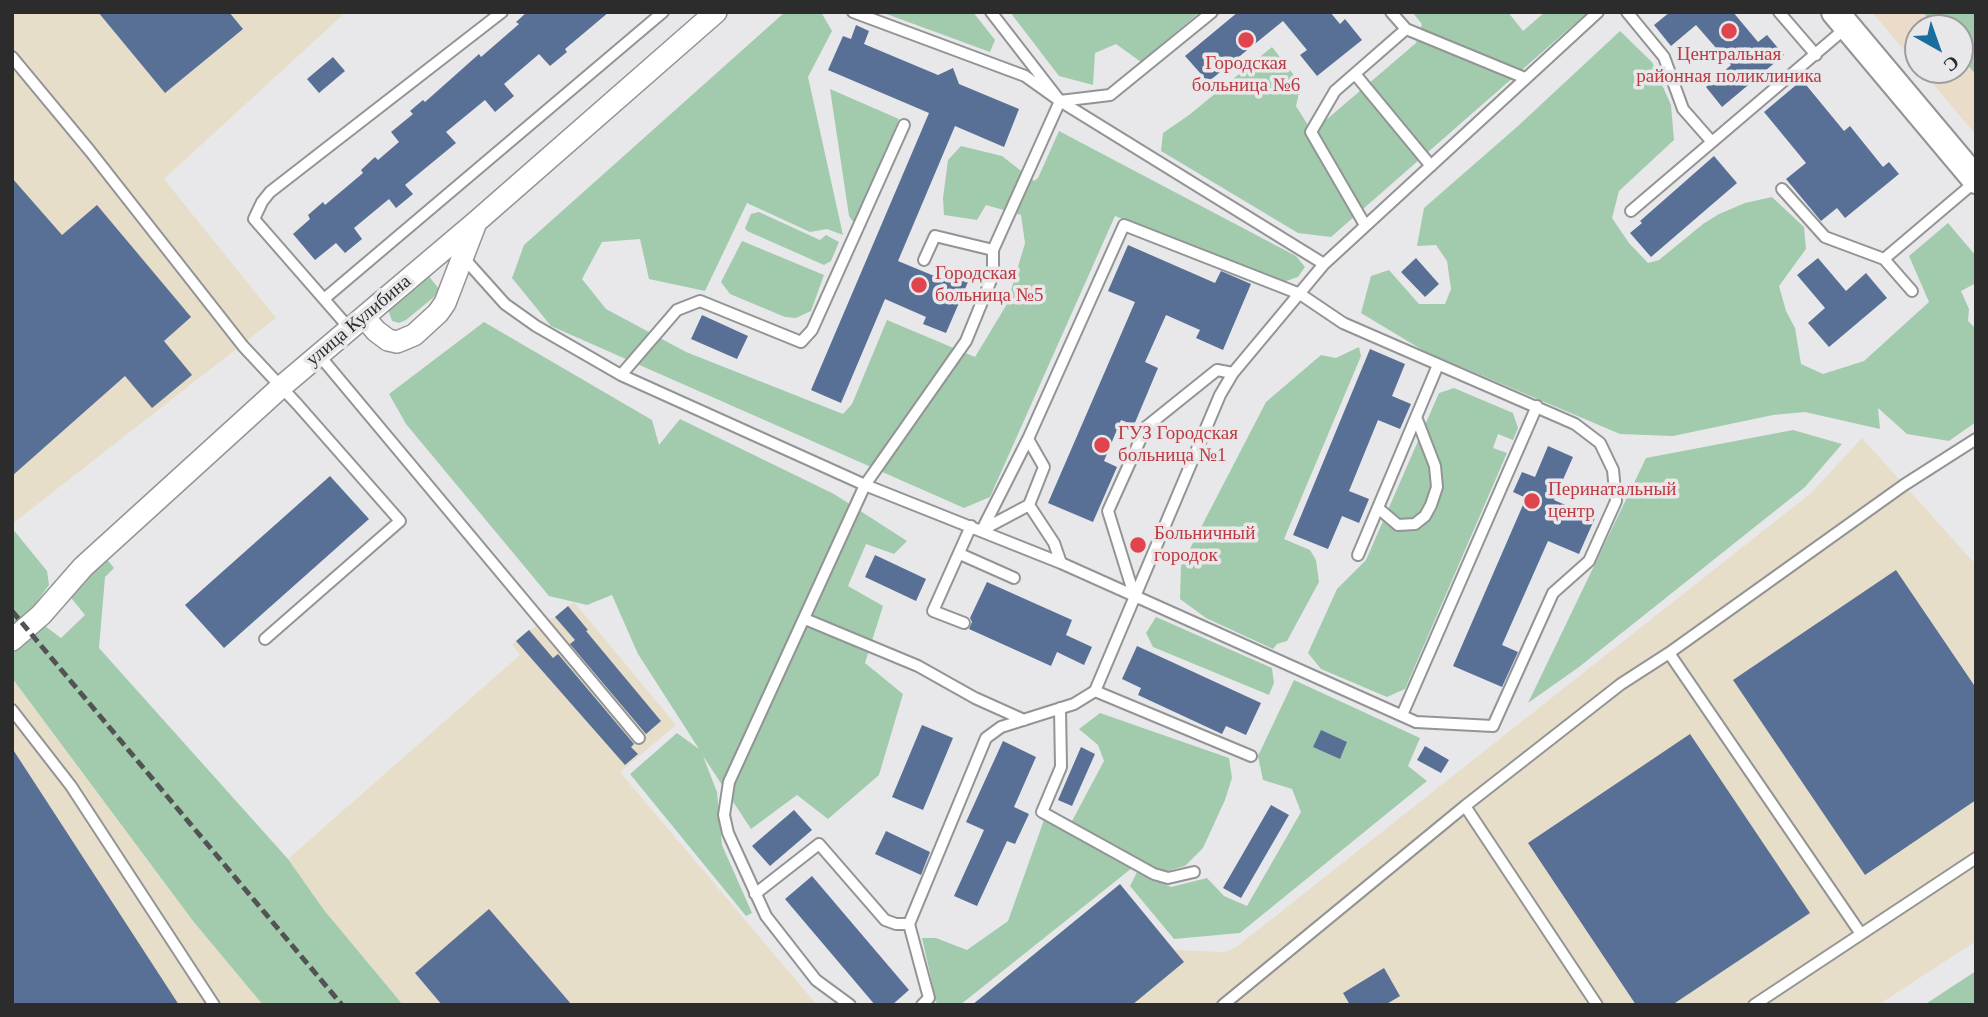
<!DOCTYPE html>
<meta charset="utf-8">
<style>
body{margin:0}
#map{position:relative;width:1988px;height:1017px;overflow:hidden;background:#e8e8ea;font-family:Georgia,serif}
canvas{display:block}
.frame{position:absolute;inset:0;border:14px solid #2c2c2c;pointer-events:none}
.north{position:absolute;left:1904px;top:14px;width:70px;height:70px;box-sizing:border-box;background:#e8e8ea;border:2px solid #9d9d9e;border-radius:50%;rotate:140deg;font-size:19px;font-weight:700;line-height:28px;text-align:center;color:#2c2c2c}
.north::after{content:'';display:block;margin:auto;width:24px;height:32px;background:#1a6e9f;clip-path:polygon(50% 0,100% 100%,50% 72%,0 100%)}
</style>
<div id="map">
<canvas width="1988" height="1017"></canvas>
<div class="frame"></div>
<div class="north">С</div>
</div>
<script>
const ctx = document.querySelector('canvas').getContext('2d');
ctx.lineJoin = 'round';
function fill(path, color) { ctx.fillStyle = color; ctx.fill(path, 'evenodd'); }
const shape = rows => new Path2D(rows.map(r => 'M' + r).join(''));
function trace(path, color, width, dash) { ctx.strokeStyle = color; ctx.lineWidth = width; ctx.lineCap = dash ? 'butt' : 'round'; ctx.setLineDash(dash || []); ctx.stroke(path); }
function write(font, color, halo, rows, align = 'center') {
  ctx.font = font + ' Georgia,serif'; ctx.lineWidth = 7; ctx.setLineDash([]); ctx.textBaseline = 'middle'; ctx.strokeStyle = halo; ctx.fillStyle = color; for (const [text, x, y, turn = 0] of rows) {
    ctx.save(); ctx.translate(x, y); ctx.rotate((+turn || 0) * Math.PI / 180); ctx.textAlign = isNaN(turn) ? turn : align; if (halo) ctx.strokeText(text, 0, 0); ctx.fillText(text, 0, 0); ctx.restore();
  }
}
fill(shape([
 [12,12,346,12,164,179,276,318,12,524],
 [1862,438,1976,565,1976,941,1878,1005,972,1005,1120,884,1174,950,1224,952,1235,948,1811,493],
 [574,602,676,725,620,772,817,1005,403,1005,324,910,288,859,520,655,512,645,529,630,555,617],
 [12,678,193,921,263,1005,12,1005]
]), '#e7dec9');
fill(shape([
 [1872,12,1976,12,1976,135,1921,70,1960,70,1960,28,1918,28,1918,67]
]), '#ebdcc9');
fill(shape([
 [785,12,821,12,832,31,808,77,843,235,827,229,810,232,747,203,705,291,649,279,640,239,602,242,582,279,606,309,686,352,843,414,852,404,887,320,975,357,1007,304,1025,243,1021,215,986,205,977,220,944,215,943,198,948,160,961,146,1002,156,1034,181,1038,178,1059,131,1296,256,1305,267,1298,277,1283,282,1115,216,990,497,964,508,551,326,512,278,524,245],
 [881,12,973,12,995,40,990,52],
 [1010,12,1200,12,1141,62,1116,44,1095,53,1093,85,1059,76],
 [1412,12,1508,12,1523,31,1545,12,1588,12,1331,237,1298,233,1161,151,1163,133,1189,115,1272,47,1301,84,1296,106,1308,125,1326,120,1416,43,1422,24],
 [1923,12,1976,12,1976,75,1960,56,1960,28,1936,28],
 [1620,31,1652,62,1671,105,1674,140,1619,191,1612,218,1629,243,1648,263,1659,260,1703,224,1719,214,1745,203,1772,197,1804,227,1806,249,1779,286,1786,311,1795,328,1801,364,1823,374,1864,361,1929,302,1909,256,1948,223,1976,256,1976,283,1961,291,1969,309,1968,321,1976,329,1976,422,1949,441,1907,434,1878,408,1880,429,1805,412,1773,415,1673,436,1620,434,1424,351,1361,313,1371,276,1389,270,1419,304,1445,304,1451,289,1447,261,1436,245,1417,246,1424,208,1518,126],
 [830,89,899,119,854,223,849,216],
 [759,212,820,240,826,235,839,242,831,261,824,265,747,231,745,228,751,214],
 [742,241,824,275,811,311,796,318,785,317,730,294,721,282],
 [428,275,439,289,434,297,406,320,399,323,392,321,388,309],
 [484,322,652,420,659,445,680,419,834,494,907,541,894,554,866,544,848,586,883,606,865,663,903,694,879,775,828,819,797,795,751,829,703,756,717,792,722,845,752,913,746,916,630,774,677,733,699,749,638,654,612,595,587,605,549,596,406,424,389,394],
 [1359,347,1361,356,1284,539,1310,550,1316,560,1319,582,1287,641,1277,644,1273,649,1206,618,1180,599,1181,566,1266,402,1321,355,1336,358],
 [1454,388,1513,413,1518,428,1513,440,1498,434,1493,448,1507,453,1405,689,1387,697,1321,669,1308,653,1337,589,1366,560,1439,393],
 [1793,430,1842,444,1805,487,1579,667,1528,703,1646,458],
 [12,528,47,571,49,585,33,607,12,625],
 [105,557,114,568,105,577,99,648,288,859,324,910,403,1005,263,1005,193,921,12,678,12,649,41,623,61,638,85,615,68,594],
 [1156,617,1272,668,1274,683,1269,695,1153,647,1146,633],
 [1294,680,1420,738,1408,766,1427,781,1240,933,1174,939,1130,886,1137,872,1171,887,1207,878,1224,896,1247,906,1301,812,1292,789,1263,780,1258,756],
 [1100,713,1229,758,1232,778,1225,800,1203,848,1185,866,1163,872,1072,821,1104,761,1098,745,1079,729],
 [1044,820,1132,868,960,1005,937,1005,922,938,936,938,967,950,1008,921],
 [1976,971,1976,1001,1970,1005,1924,1005]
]), '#a2cbad');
fill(shape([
 [98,12,229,12,243,29,165,93],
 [527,12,609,12,565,49,567,52,550,66,539,54,504,84,514,96,495,112,485,100,446,132,456,143,405,185,413,194,396,208,389,199,354,228,362,239,345,253,336,243,315,260,293,234,310,219,308,215,323,202,325,205,363,173,361,170,375,157,378,160,399,142,391,132,413,114,410,111,423,100,425,102,479,54,481,57,519,24,516,22],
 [1238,12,1330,12,1340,24,1345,19,1362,40,1317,76,1300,55,1307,50,1283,21,1208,82,1185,56],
 [1670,12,1733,12,1758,42,1767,35,1784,55,1722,107,1706,87,1731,65,1696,25,1671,46,1654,25],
 [856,25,869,31,864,44,938,75,953,68,959,84,1019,109,1004,147,955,126,898,261,944,280,947,273,968,282,946,333,923,324,926,317,885,299,841,403,811,390,929,113,828,70,843,36,851,39],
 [333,57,345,71,319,93,307,79],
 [1802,80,1844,131,1850,126,1883,167,1889,162,1899,174,1845,218,1837,208,1821,221,1786,179,1806,163,1764,112],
 [1714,156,1737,183,1651,257,1630,233,1642,223,1640,221],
 [12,178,62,235,97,205,191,317,164,341,192,375,152,408,125,376,12,476],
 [1128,245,1215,283,1221,271,1251,284,1223,350,1196,338,1200,330,1166,315,1145,362,1158,368,1134,425,1121,420,1104,461,1117,467,1093,522,1048,503,1135,302,1108,291],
 [1416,258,1439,284,1425,297,1401,272],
 [1818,258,1846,291,1866,273,1887,298,1829,347,1808,323,1825,308,1797,275],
 [702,315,748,336,737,359,691,339],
 [1370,349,1405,364,1392,396,1411,404,1400,429,1378,420,1349,491,1369,499,1359,523,1342,516,1328,549,1293,535],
 [1548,446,1573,457,1554,500,1595,518,1579,554,1548,541,1502,645,1518,652,1502,687,1453,666,1526,498,1513,492,1522,472,1535,477],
 [330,476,369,519,224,648,185,605],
 [875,555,926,579,916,601,865,577],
 [1896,570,1976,688,1976,800,1865,875,1733,680],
 [987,582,1072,620,1066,635,1092,647,1084,665,1057,652,1051,666,969,629,972,622,970,618],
 [568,606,588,630,586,631,661,721,646,734,570,644,575,640,555,617],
 [529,630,553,658,558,654,634,744,631,747,638,754,625,765,516,641],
 [1137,646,1261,703,1246,735,1226,726,1222,734,1138,695,1141,688,1122,679],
 [922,725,953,738,923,810,892,797],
 [1321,730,1347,742,1340,759,1313,747],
 [1690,734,1810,913,1672,1005,1636,1005,1528,843],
 [1003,741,1036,757,1014,807,1029,814,1015,844,1007,841,977,906,954,896,984,830,966,822],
 [1425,746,1449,760,1441,773,1417,760],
 [1081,747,1095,754,1072,806,1058,800],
 [12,748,179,1005,12,1005],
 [1271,805,1289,815,1241,898,1223,888],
 [794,810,812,830,770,866,752,846],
 [886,831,930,852,921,875,875,854],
 [812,876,909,990,892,1005,875,1005,785,899],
 [1120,884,1184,962,1132,1005,972,1005],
 [489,909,572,1005,442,1005,415,973],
 [1384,968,1400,996,1385,1005,1350,1005,1343,993]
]), '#597096');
const service = shape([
 [853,12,1025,76,1060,101,1324,264],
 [991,12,1060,101,1110,95,1212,12],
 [1391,12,1406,29],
 [1627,12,1664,57,1683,109,1712,142],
 [1779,12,1816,55],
 [12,57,90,151,243,346,298,405,400,521,265,639],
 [1355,74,1431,166],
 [1782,189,1825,237,1884,259],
 [1631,211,1847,27],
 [1365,225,1311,132,1335,91,1406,29,1525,78],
 [462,256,505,304,536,326,621,375,865,485,1061,563,1416,722,1493,726,1553,593,1589,561,1616,501,1613,470,1600,443,1575,424,1343,323,1300,294,1124,225,1028,439,982,530],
 [924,260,935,236,993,250],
 [1912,291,1884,259,1976,181],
 [324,299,663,12],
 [350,329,254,219,262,202,270,192,502,12],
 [319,355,639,738],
 [621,375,677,310,700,301,801,342,812,330,904,125],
 [1028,439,1044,467,1029,505,1054,543,1061,563],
 [1378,508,1398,525,1415,524,1425,516,1431,505,1437,487,1435,466,1416,417],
 [982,530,1029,505],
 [960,554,1014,578],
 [1358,555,1438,365],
 [1135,598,1108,511,1146,427,1217,370,1233,373],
 [805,619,918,666,975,698,1024,720],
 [964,623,933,611,971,526],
 [1669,653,1861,934],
 [1095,691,1251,756],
 [1060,708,1061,767,1042,812,1154,874,1168,878,1194,872],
 [12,710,71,786,214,1005],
 [1402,715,1537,406],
 [1465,806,1597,1005],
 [755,894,819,844,885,920,896,924,909,924],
 [850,1005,816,980,766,916,728,833,724,815,729,782,865,485,966,341,993,275,993,250,1060,101],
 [922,1005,929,998,909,924,986,738,1001,727,1074,704,1095,691,1220,395,1233,373,1324,264,1598,12],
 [1223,1005,1465,806,1621,684,1669,653,1904,485,1976,439],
 [1754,1005,1976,858]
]);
const minor = shape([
 [364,317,376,331,388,340,397,342,414,335,438,313,445,303,475,225],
 [12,640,41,615,83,567,281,387,476,222,716,12]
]);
const tertiary = shape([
 [1835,12,1976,180]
]);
trace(service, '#939495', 14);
trace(minor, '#939495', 24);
trace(tertiary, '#939495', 30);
trace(service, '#fff', 10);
trace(minor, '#fff', 21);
trace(tertiary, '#fff', 26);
trace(shape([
 [12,611,342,1005]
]), '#535354', 5, [10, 5]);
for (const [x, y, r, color] of [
 [1729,31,9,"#e0444e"],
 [1246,40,9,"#e0444e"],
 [919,285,9,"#e0444e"],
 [1102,445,9,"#e0444e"],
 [1532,501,9,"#e0444e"],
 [1138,545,9,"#e0444e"]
]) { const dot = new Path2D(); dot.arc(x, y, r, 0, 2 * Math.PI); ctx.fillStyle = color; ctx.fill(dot); trace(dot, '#e8e8ea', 2.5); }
write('19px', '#be3a42', '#e8e8ea', [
 ["Центральная",1729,55,"center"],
 ["районная поликлиника",1729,77,"center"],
 ["Городская",1246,64,"center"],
 ["больница №6",1246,86,"center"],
 ["Городская",935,274],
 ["больница №5",935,296],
 ["ГУЗ Городская",1118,434],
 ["больница №1",1118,456],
 ["Перинатальный",1548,490],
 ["центр",1548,512],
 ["Больничный",1154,534],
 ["городок",1154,556]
], 'left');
write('19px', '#2c2c2c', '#e8e8ea', [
 ["улица Кулибина",359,321,-40]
]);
</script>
